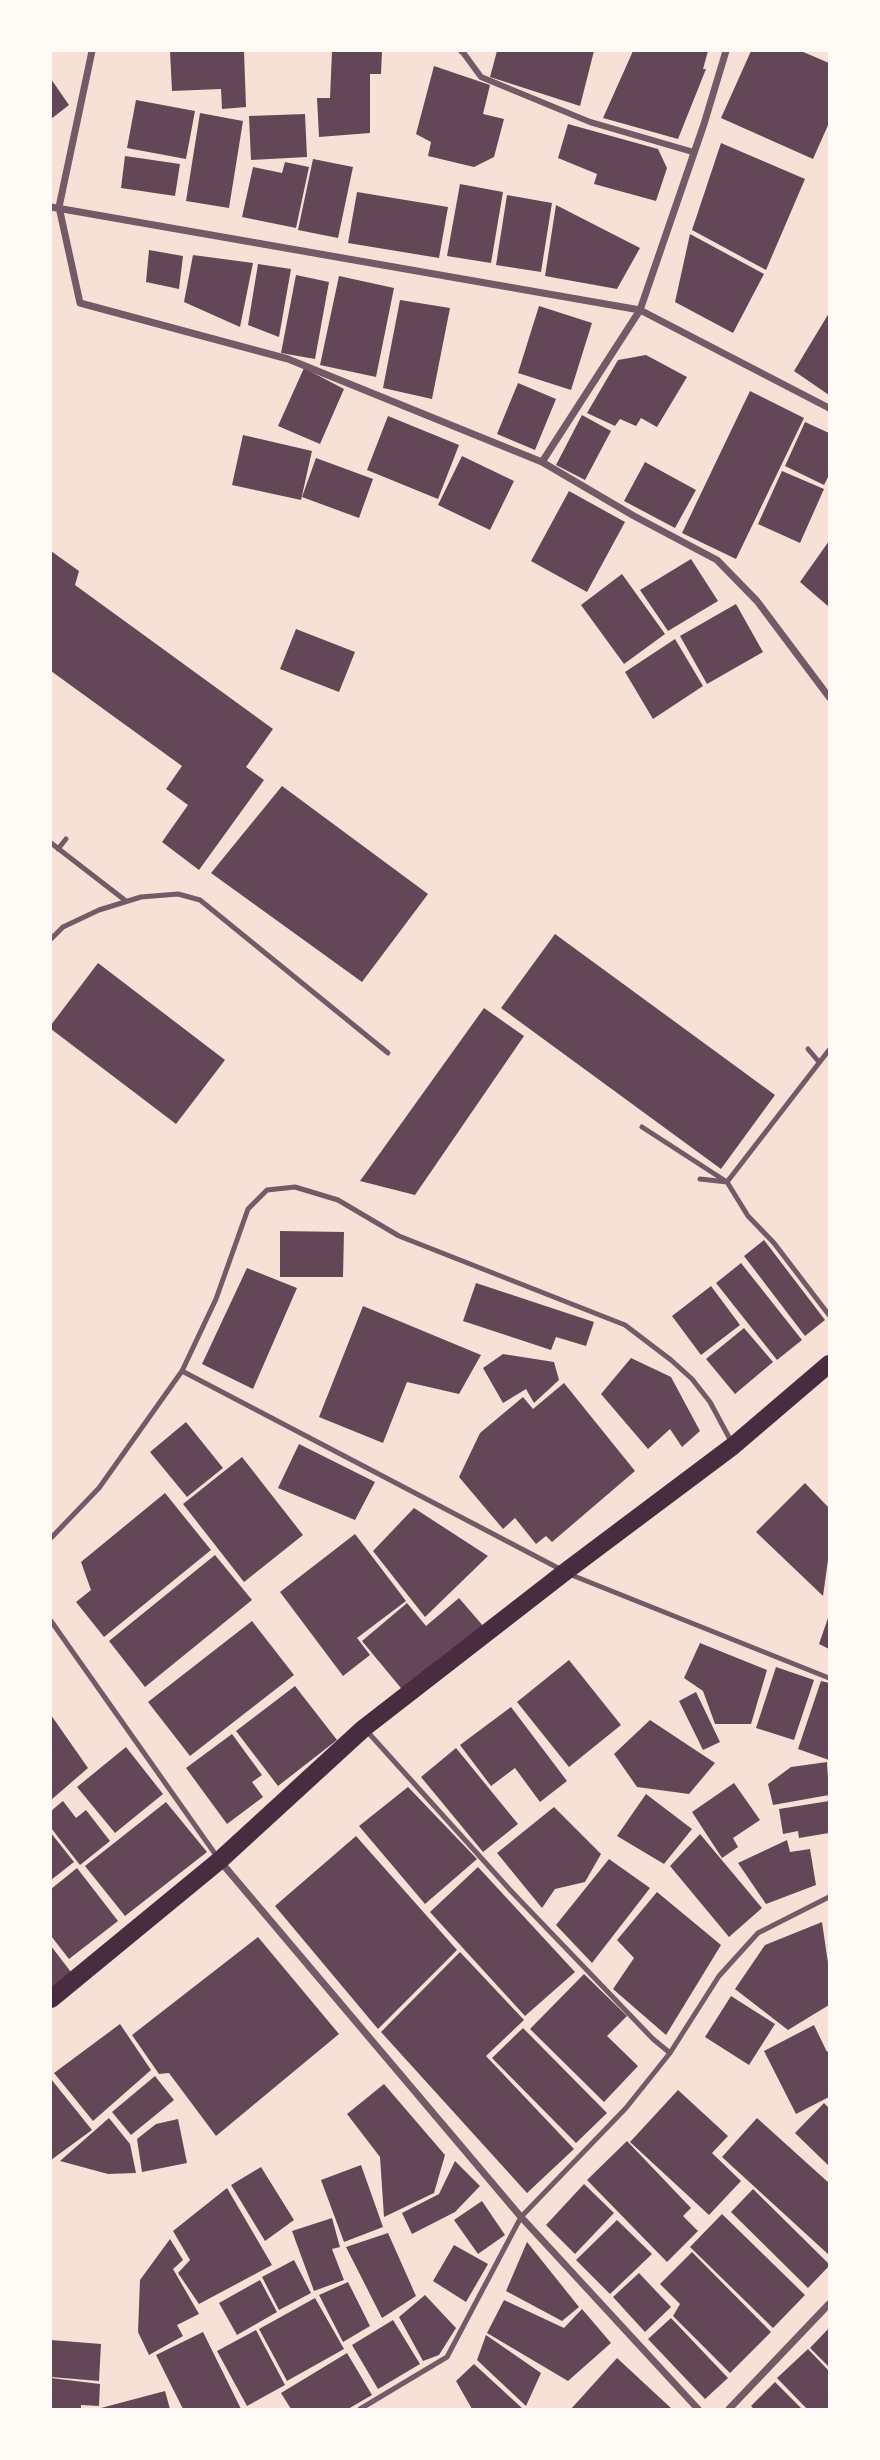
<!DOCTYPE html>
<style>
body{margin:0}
#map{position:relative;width:880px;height:2460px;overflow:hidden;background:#f7e1d7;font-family:"Libre Baskerville",serif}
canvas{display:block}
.frame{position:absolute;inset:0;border:52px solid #fffaf5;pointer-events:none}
</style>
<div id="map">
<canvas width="880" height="2460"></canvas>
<div class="frame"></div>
</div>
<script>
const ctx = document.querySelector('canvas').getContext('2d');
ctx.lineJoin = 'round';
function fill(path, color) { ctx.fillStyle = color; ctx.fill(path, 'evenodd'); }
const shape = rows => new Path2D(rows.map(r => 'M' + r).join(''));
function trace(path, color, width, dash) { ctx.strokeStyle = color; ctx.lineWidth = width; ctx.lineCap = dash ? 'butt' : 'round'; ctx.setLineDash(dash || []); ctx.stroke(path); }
fill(shape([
 [170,51,244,51,246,107,222,109,221,89,172,91],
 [332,51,382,51,381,74,370,74,370,133,319,137,317,98,330,98],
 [497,51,594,51,580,106,490,77],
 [633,51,708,51,703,69,706,69,678,139,603,118],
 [751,51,801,51,829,63,829,123,813,159,721,118],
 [434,66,490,85,483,114,504,119,494,157,474,167,428,156,431,142,416,134],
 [51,79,69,105,51,119],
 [136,100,195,111,186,159,127,148],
 [200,113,243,121,229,208,186,201],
 [305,114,307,157,251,160,249,116],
 [568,124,658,149,667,168,656,201,594,184,597,174,558,158],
 [721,143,805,179,766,270,692,230],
 [125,156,180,164,175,196,121,188],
 [313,159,353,167,338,238,298,230],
 [285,162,309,167,296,228,242,217,253,167,282,173],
 [460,184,503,192,491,263,447,256],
 [357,192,448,207,439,258,348,243],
 [507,195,552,203,541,272,496,265],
 [556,205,640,248,617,289,545,276],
 [690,234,764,274,733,333,675,302],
 [149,250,183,256,179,289,146,282],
 [193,255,253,263,240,327,184,302],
 [258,264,291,269,279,337,248,325],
 [296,275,329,282,315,359,281,353],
 [339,276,394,288,376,377,320,365],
 [400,300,450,308,432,399,383,388],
 [539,306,592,323,571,390,518,373],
 [829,313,829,395,794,371],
 [646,355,687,377,657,427,641,418,636,426,620,419,615,426,587,413,618,360],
 [304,368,344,389,320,444,278,426],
 [518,383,556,399,535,450,497,434],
 [750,391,804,418,736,559,682,533],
 [582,415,611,431,585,480,556,465],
 [388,416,459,445,438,499,367,470],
 [805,422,829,433,829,475,824,485,785,466],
 [243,435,312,451,301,500,232,485],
 [462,456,514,481,490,530,438,505],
 [316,458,373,479,359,518,302,497],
 [645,462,696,490,675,528,624,501],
 [782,471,824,489,800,543,758,524],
 [569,491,625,522,587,592,531,561],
 [829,541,829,607,800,582],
 [51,551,79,571,75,585,273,729,246,767,264,780,199,870,162,842,188,805,166,789,182,766,51,671],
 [691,559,718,601,668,631,640,590],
 [622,574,665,634,624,664,581,605],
 [736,604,763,652,707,684,680,636],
 [296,629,355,652,339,692,280,669],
 [675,639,703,686,653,719,625,672],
 [282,786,428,894,362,982,211,873],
 [555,934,775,1095,721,1169,501,1008],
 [98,963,225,1060,176,1124,51,1029,51,1025],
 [484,1008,524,1036,415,1195,360,1181],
 [280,1231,344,1232,343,1277,280,1277],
 [764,1240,825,1320,805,1336,744,1256],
 [741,1263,802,1340,777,1360,716,1283],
 [247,1268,297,1288,253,1389,202,1364],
 [476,1283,594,1322,586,1346,556,1337,551,1350,463,1321],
 [711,1286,740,1325,701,1355,672,1316],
 [363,1306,481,1355,459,1394,407,1382,383,1443,319,1417],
 [744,1328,773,1362,735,1394,706,1359],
 [503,1354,554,1362,559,1380,534,1403,526,1389,503,1403,483,1368],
 [631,1358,671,1377,700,1431,682,1447,670,1429,648,1449,601,1394],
 [564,1383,635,1471,552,1542,546,1536,536,1544,515,1518,503,1529,459,1477,480,1433,523,1397,533,1409],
 [186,1422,223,1468,187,1497,150,1452],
 [299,1444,375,1482,355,1520,278,1488],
 [242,1457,303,1535,244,1582,183,1504],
 [805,1483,829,1508,829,1553,823,1596,756,1532],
 [165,1493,211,1550,104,1637,76,1602,91,1590,81,1562],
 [414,1508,488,1556,425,1617,373,1551],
 [355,1534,406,1601,357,1638,370,1655,343,1676,280,1592],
 [215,1555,252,1600,145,1687,109,1641],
 [459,1598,484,1627,405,1693,362,1641,407,1603,426,1626],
 [829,1615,829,1649,819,1644],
 [252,1621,294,1675,190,1756,148,1702],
 [700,1643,767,1670,751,1724,715,1724,703,1691,684,1678],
 [569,1660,621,1725,569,1767,517,1702],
 [776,1667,814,1680,794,1740,756,1728],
 [821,1681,829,1683,829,1760,798,1749],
 [295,1686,337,1740,278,1786,236,1731],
 [696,1692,720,1742,703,1750,679,1701],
 [511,1707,567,1781,540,1802,515,1768,491,1786,460,1745],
 [51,1715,88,1768,51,1800],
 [650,1720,715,1763,689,1794,637,1787,614,1754],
 [232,1734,262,1775,252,1782,263,1797,227,1824,186,1768],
 [126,1747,163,1794,115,1833,77,1787],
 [456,1748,518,1824,483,1852,421,1777],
 [827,1762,829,1795,773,1805,768,1784,791,1767],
 [734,1783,760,1820,733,1838,738,1847,722,1858,692,1812],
 [408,1787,477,1859,425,1904,359,1826],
 [646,1794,692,1829,664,1864,617,1836],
 [63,1801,76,1818,86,1810,110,1841,80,1865,51,1828,51,1811],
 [829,1801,829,1833,799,1838,798,1831,783,1834,779,1809],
 [166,1802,207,1852,125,1916,85,1866],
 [554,1807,601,1854,585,1882,555,1889,542,1908,497,1853],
 [51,1833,74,1862,51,1880],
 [700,1834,762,1908,729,1937,670,1866],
 [356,1836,457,1950,378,2029,275,1906],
 [787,1840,790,1852,810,1849,816,1885,766,1904,738,1863],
 [609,1859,650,1888,592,1963,556,1925],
 [478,1867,575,1972,525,2016,430,1912],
 [77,1868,118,1921,69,1959,51,1936,51,1889],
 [657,1892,721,1945,666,2035,613,1989,634,1958,617,1940],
 [822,1922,829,1970,829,2005,788,2030,735,1989,765,1945],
 [258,1937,339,2034,216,2136,169,2073,159,2074,132,2035],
 [51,1946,74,1976,51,1994],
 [460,1952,524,2020,486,2056,574,2149,527,2193,381,2032],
 [584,1974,627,2016,607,2036,638,2066,604,2102,530,2029],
 [731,1996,775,2024,749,2065,705,2037],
 [120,2024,151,2070,93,2121,54,2073],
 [814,2025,827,2052,829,2050,829,2097,796,2114,764,2051],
 [523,2028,607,2113,576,2143,492,2058],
 [155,2076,174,2100,131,2135,112,2112],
 [51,2079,92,2130,51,2160],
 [384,2084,445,2155,434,2193,384,2217,380,2157,347,2114],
 [678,2090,728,2136,712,2153,741,2181,709,2215,630,2142],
 [824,2103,829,2108,829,2166,795,2133],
 [109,2118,130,2144,136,2173,108,2174,60,2161],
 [757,2118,829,2183,829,2255,722,2157],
 [178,2119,187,2163,142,2172,137,2139,156,2124],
 [627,2141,691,2208,683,2216,698,2231,667,2262,587,2180],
 [455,2161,480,2186,455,2212,412,2234,402,2213,439,2194],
 [361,2165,383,2227,344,2242,321,2180],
 [261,2167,294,2220,265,2241,231,2185],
 [584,2184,614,2213,575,2254,546,2225],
 [227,2188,272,2265,199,2304,178,2273,190,2260,173,2231],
 [753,2189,829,2264,829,2266,808,2288,731,2212],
 [482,2201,505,2235,478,2254,454,2220],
 [722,2214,805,2295,773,2328,690,2247],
 [332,2218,340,2247,332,2249,344,2280,314,2291,292,2231],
 [617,2220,652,2254,610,2294,576,2260],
 [388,2233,416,2296,382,2318,346,2247],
 [170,2239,183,2260,173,2269,199,2314,177,2325,183,2336,149,2355,138,2332,140,2280],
 [527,2242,579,2307,562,2321,506,2291],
 [454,2245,488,2264,466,2302,433,2281],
 [692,2252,771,2332,730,2373,673,2316,680,2304,660,2284],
 [294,2260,311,2293,279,2310,262,2277],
 [639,2273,671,2307,645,2332,613,2297],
 [260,2280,277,2312,237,2335,219,2303],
 [348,2282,370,2326,343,2342,319,2295],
 [425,2295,456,2328,439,2355,423,2361,399,2317],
 [315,2298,344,2349,287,2381,259,2329],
 [504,2300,564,2328,582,2309,611,2343,568,2381,487,2333],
 [671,2318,728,2378,705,2399,648,2339],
 [393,2320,420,2364,378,2389,352,2345],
 [829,2328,829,2367,810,2348],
 [256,2330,285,2385,247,2406,217,2351],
 [203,2332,241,2409,183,2409,156,2355],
 [486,2335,541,2373,526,2406,477,2360],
 [51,2340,101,2344,99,2381,51,2377],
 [808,2349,829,2371,829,2409,807,2409,777,2378],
 [347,2353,372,2395,348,2409,291,2409,281,2393],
 [617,2358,672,2409,571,2409],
 [474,2364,523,2409,472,2409,456,2381],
 [51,2378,100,2384,99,2406,81,2405,81,2409,51,2409],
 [775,2382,802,2409,754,2409,751,2406],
 [165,2391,170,2409,101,2409,101,2408]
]), '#644757');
trace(shape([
 [51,843,126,901],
 [58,849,66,839],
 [51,939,63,927,99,910,141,897,178,894,200,900,388,1053],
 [808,1049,819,1062],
 [642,1127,727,1182,748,1216,774,1243,829,1315],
 [700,1179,727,1182,829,1050],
 [182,1371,560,1569],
 [51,1538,99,1488,182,1371,216,1299,248,1209,267,1190,295,1187,338,1200,399,1236,625,1325,671,1360,692,1379,710,1402,732,1443],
 [569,1574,829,1678],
 [51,1621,218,1858],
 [365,1729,511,1891,653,2039,670,2053],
 [360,2409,447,2357,521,2217,626,2108,670,2053,719,1976,758,1933,829,1897]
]), '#755966', 5);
trace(shape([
 [462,51,481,77,590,122,693,152]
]), '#755966', 6);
trace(shape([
 [92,51,59,207,80,303,288,359,542,462,634,516,717,560,757,601,829,697],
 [462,51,463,51],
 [51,207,640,310,829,408],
 [542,462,640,310,704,124,726,51],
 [220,1861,521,2217,698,2409],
 [729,2409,829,2304]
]), '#755966', 7);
trace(shape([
 [51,1999,220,1860,364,1728,565,1572,733,1446,829,1364]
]), '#4a2c40', 18);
</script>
